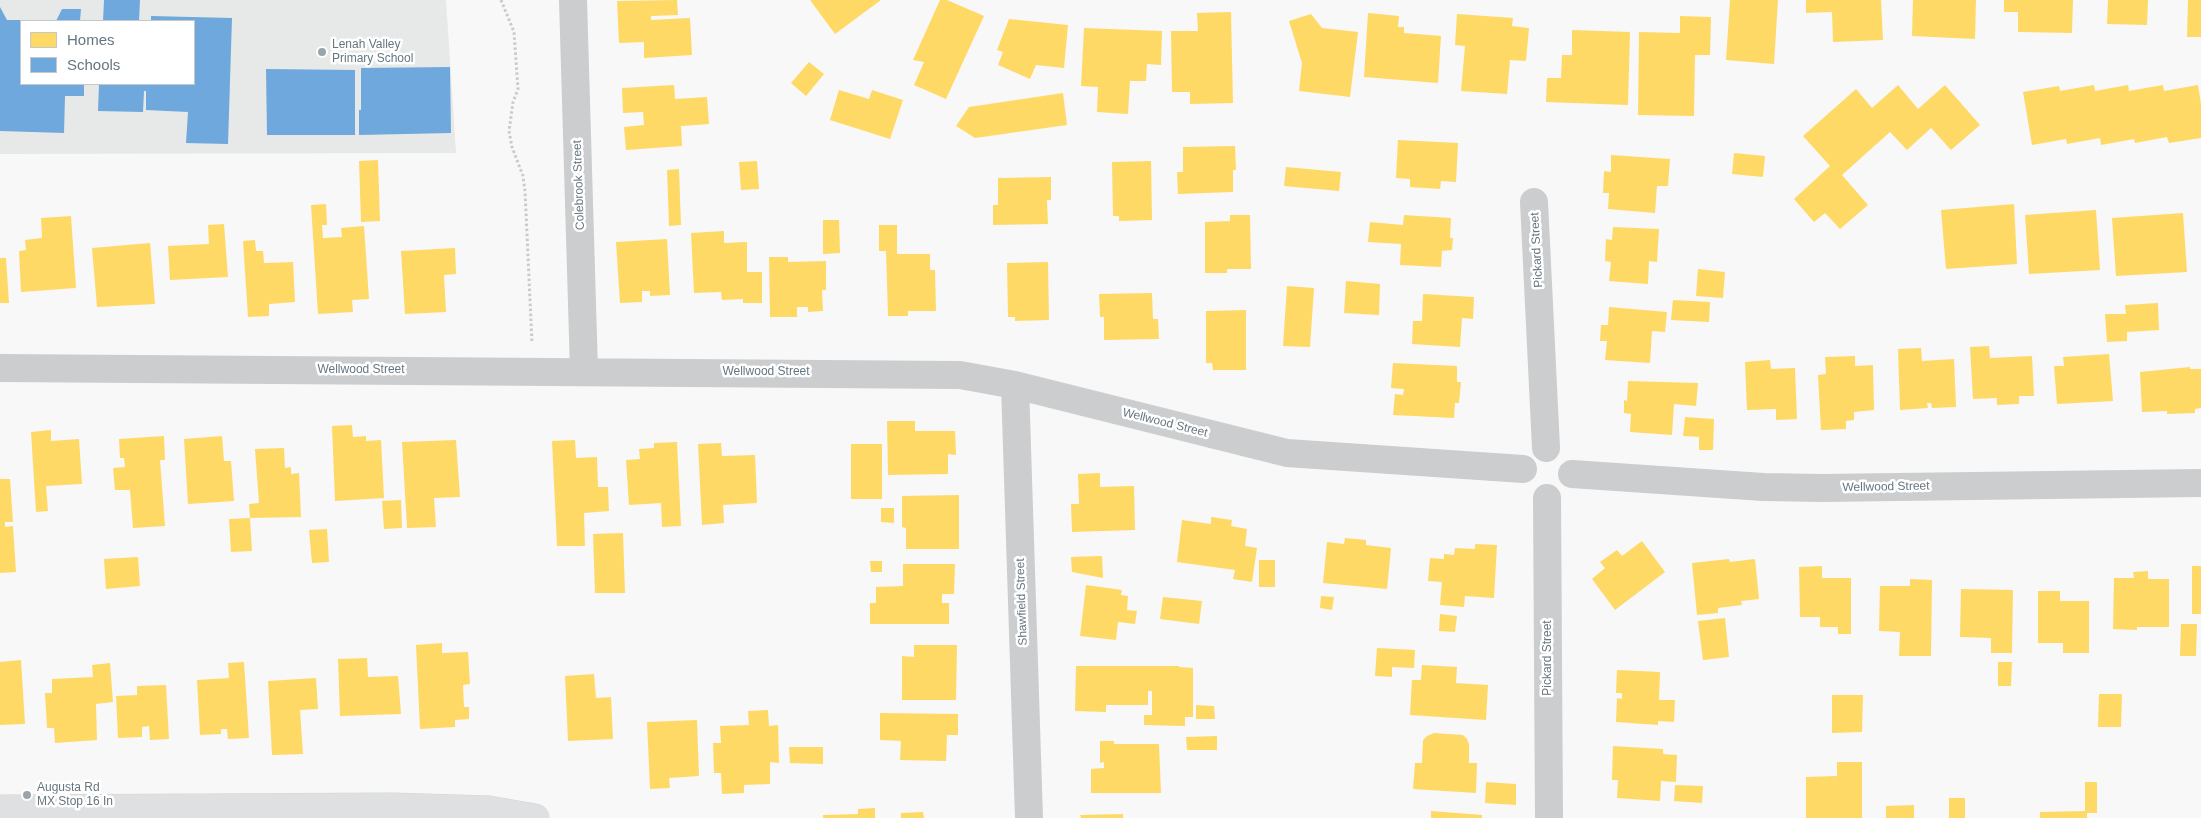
<!DOCTYPE html>
<style>
body{margin:0}
#map{position:relative;width:2201px;height:818px;overflow:hidden;background:#f8f8f8;font-family:Helvetica,sans-serif}
canvas{display:block}
.legend{position:absolute;left:20px;top:20px;width:175px;height:65px;box-sizing:border-box;background:#fff;border:1px solid #c2c8cd;margin:0;padding:6px 9px;list-style:none;font-size:15px;color:#667681}
.legend li{display:flex;align-items:center;gap:10px;height:25px}
.legend b{width:25px;border:1px solid #c2c8cd}
</style>
<div id="map">
<canvas width="2201" height="818"></canvas>
<ul class="legend">
<li><b style="height:14px;background:#ffd966"></b>Homes</li>
<li><b style="height:14px;background:#6fa8dc"></b>Schools</li>
</ul>
</div>
<script>
const ctx = document.querySelector('canvas').getContext('2d');
ctx.lineJoin = 'round';
function fill(path, color) { ctx.fillStyle = color; ctx.fill(path, 'evenodd'); }
const shape = rows => new Path2D(rows.map(r => 'M' + r).join(''));
function trace(path, color, width, dash) { ctx.strokeStyle = color; ctx.lineWidth = width; ctx.lineCap = dash ? 'butt' : 'round'; ctx.setLineDash(dash || []); ctx.stroke(path); }
function write(font, color, halo, rows, align = 'center') {
  ctx.font = font + ' Helvetica,sans-serif'; ctx.lineWidth = 5; ctx.setLineDash([]); ctx.textBaseline = 'middle'; ctx.strokeStyle = halo; ctx.fillStyle = color; for (const [text, x, y, turn = 0] of rows) {
    ctx.save(); ctx.translate(x, y); ctx.rotate((+turn || 0) * Math.PI / 180); ctx.textAlign = isNaN(turn) ? turn : align; if (halo) ctx.strokeText(text, 0, 0); ctx.fillText(text, 0, 0); ctx.restore();
  }
}
fill(shape([
 [0,0,446,0,456,153,0,154],
 [21,21,194,21,194,84,21,84]
]), '#e7e8e8');
fill(shape([
 [677,0,678,15,651,16,651,20,690,18,692,55,644,58,644,42,619,43,617,1],
 [810,0,881,0,835,34],
 [940,0,947,0,984,16,946,99,914,85,924,62,913,60],
 [1730,0,1778,0,1774,64,1726,60],
 [1806,0,1881,0,1883,40,1833,42,1832,12,1806,13],
 [1913,0,1976,0,1975,39,1912,36],
 [2004,0,2073,0,2072,33,2018,32,2018,12,2004,12],
 [2108,0,2148,0,2147,25,2107,24],
 [2188,0,2201,0,2201,37,2187,37],
 [1231,12,1233,103,1190,104,1190,92,1172,92,1171,31,1198,31,1197,13],
 [1368,13,1399,16,1398,27,1404,27,1404,33,1441,36,1438,83,1364,77],
 [1311,14,1322,28,1358,32,1350,97,1299,91,1302,63,1289,21],
 [1457,14,1513,18,1512,26,1529,28,1526,61,1510,60,1507,94,1461,91,1465,46,1455,45],
 [1680,16,1711,17,1710,55,1695,55,1694,116,1638,115,1639,32,1680,33],
 [1009,19,1068,25,1064,68,1036,65,1030,79,998,65,1003,52,997,50],
 [1084,28,1162,31,1161,65,1147,64,1146,81,1130,81,1128,114,1097,112,1098,87,1081,86],
 [1572,30,1630,32,1628,105,1546,102,1547,78,1561,78,1562,55,1572,55],
 [809,62,824,74,806,96,791,83],
 [674,85,675,99,707,97,709,124,681,126,682,146,626,150,624,127,644,125,643,112,623,113,622,88],
 [1898,85,1918,109,1945,85,1980,125,1951,150,1931,128,1907,150,1890,132,1842,175,1868,205,1840,229,1825,213,1814,222,1794,199,1830,166,1803,136,1856,89,1872,108],
 [2094,85,2095,91,2128,85,2129,91,2163,85,2164,91,2198,85,2201,104,2201,138,2169,143,2167,137,2135,143,2134,139,2101,145,2100,138,2067,144,2066,139,2032,145,2023,92,2059,86,2060,91],
 [839,90,869,99,872,90,903,100,890,139,830,120],
 [1063,93,1067,125,975,138,956,126,969,107],
 [1398,140,1458,143,1456,182,1441,181,1440,189,1410,187,1410,179,1396,178],
 [1235,146,1236,170,1233,170,1233,192,1178,194,1177,172,1183,172,1183,147],
 [1734,153,1765,156,1763,177,1732,174],
 [1611,155,1670,159,1668,186,1657,186,1655,213,1608,209,1609,193,1603,193,1604,171,1611,172],
 [378,160,380,221,361,222,359,161],
 [757,161,759,189,741,190,739,162],
 [1151,161,1152,220,1119,221,1119,216,1113,216,1112,162],
 [1286,167,1341,172,1339,191,1284,186],
 [679,169,681,225,669,226,667,170],
 [1051,177,1051,200,1047,200,1048,224,993,225,993,205,998,205,998,178],
 [326,204,327,225,322,225,323,238,342,237,341,228,364,226,369,299,352,300,353,312,318,314,311,205],
 [2014,204,2017,264,1946,269,1941,210],
 [2096,210,2100,270,2029,274,2025,215],
 [2183,213,2187,272,2116,276,2112,218],
 [1230,215,1250,215,1251,269,1227,269,1227,273,1205,273,1205,222,1230,221],
 [1404,215,1451,218,1450,238,1453,238,1452,250,1442,251,1441,267,1400,265,1401,244,1368,242,1370,222,1403,225],
 [71,216,76,288,21,292,19,251,26,250,25,240,42,238,41,218],
 [823,220,839,220,840,253,823,254],
 [224,224,228,277,170,280,168,246,209,244,208,225],
 [879,225,897,225,897,254,930,254,930,270,935,270,936,311,908,311,908,316,888,316,886,251,879,251],
 [1613,227,1659,229,1657,262,1649,261,1648,284,1609,281,1611,262,1605,261,1606,239,1612,240],
 [724,231,724,243,747,242,747,272,762,272,762,303,743,303,743,299,722,300,721,292,694,293,691,233],
 [667,239,670,295,650,296,650,291,642,291,642,302,620,303,616,242],
 [255,240,256,251,263,251,264,263,293,262,295,302,269,304,269,316,248,317,243,241],
 [150,243,155,304,97,307,92,248],
 [455,248,456,274,444,275,446,312,405,314,401,251],
 [769,257,788,257,788,262,826,261,826,290,822,290,823,311,808,312,808,307,797,307,797,317,770,317],
 [0,258,6,258,9,303,0,303],
 [1048,262,1049,320,1015,321,1015,317,1008,317,1007,263],
 [1698,269,1725,272,1723,298,1696,296],
 [1346,281,1380,284,1379,315,1344,313],
 [1287,286,1314,288,1310,347,1283,346],
 [1152,293,1153,319,1158,319,1159,339,1104,340,1104,317,1100,317,1099,294],
 [1423,294,1474,297,1473,319,1462,318,1460,347,1412,344,1413,321,1422,321],
 [1673,300,1710,302,1709,322,1671,320],
 [2158,303,2159,330,2127,332,2127,341,2107,342,2105,314,2126,314,2125,305],
 [1609,307,1667,312,1665,332,1652,331,1650,363,1605,360,1607,341,1600,341,1601,325,1608,325],
 [1246,310,1246,370,1213,370,1212,363,1206,363,1206,311],
 [1989,346,1990,358,2032,356,2034,396,2019,396,2019,404,1997,405,1997,398,1973,399,1970,347],
 [1921,348,1922,361,1954,359,1956,407,1932,408,1931,403,1927,403,1928,408,1900,410,1898,349],
 [2109,354,2113,401,2057,404,2054,366,2064,366,2063,357],
 [1855,356,1855,366,1873,365,1874,410,1854,412,1854,420,1846,421,1846,429,1821,430,1818,375,1826,374,1825,357],
 [1770,360,1771,369,1795,368,1797,419,1776,420,1776,409,1747,410,1745,362],
 [1393,363,1457,366,1457,382,1461,382,1459,403,1455,403,1454,418,1393,415,1395,394,1403,395,1404,389,1391,388],
 [2190,367,2190,369,2201,369,2201,408,2195,409,2195,413,2167,414,2167,411,2142,412,2140,372],
 [1628,381,1698,383,1696,406,1674,404,1672,435,1630,432,1631,414,1624,413,1624,400,1627,401],
 [1685,417,1714,419,1713,450,1699,450,1699,437,1683,436],
 [887,421,915,421,915,431,955,431,956,455,948,454,948,474,888,475],
 [352,425,353,437,366,436,366,441,381,440,384,498,335,501,332,426],
 [51,430,51,441,79,439,82,484,46,486,48,511,36,512,31,432],
 [164,436,165,460,160,460,165,526,133,528,130,490,115,490,113,468,125,467,124,458,120,458,119,439],
 [222,436,224,461,231,461,234,501,188,504,184,439],
 [456,440,460,497,434,498,436,527,407,528,402,442],
 [575,440,576,458,597,457,598,487,608,487,609,511,584,513,585,546,557,546,552,441],
 [677,442,681,526,662,527,661,503,629,505,626,460,640,459,639,449,654,448,654,443],
 [721,443,722,456,755,455,757,503,723,505,724,523,702,525,698,444],
 [851,444,882,444,882,499,851,499],
 [284,448,285,468,291,467,291,474,299,473,301,517,250,518,249,504,259,503,255,449],
 [1100,473,1100,487,1134,486,1135,530,1072,532,1071,504,1079,504,1078,474],
 [0,479,10,479,13,522,5,522,5,527,13,526,16,572,0,573],
 [959,495,959,549,906,549,906,528,902,527,902,496],
 [401,500,402,528,384,529,382,501],
 [881,508,894,508,894,523,881,522],
 [1211,517,1232,520,1231,526,1247,529,1245,546,1257,548,1252,582,1233,579,1235,570,1177,562,1182,520,1211,524],
 [250,518,252,551,231,552,229,519],
 [327,529,329,562,312,563,309,530],
 [623,533,625,593,595,593,593,534],
 [1345,538,1366,540,1366,545,1391,548,1387,589,1323,583,1327,542,1344,544],
 [1642,541,1665,572,1615,610,1592,579,1605,568,1600,562,1617,550,1622,556],
 [1475,544,1497,545,1494,598,1465,596,1464,607,1440,605,1442,582,1428,581,1430,558,1444,559,1444,554,1454,555,1455,548,1475,549],
 [1102,556,1103,578,1072,572,1071,557],
 [138,557,140,586,106,589,104,559],
 [1729,559,1730,562,1755,559,1759,599,1741,601,1742,605,1718,608,1718,613,1697,615,1692,563],
 [1259,560,1275,560,1275,587,1259,587],
 [870,561,882,561,882,572,871,572],
 [903,564,955,564,954,594,942,594,942,603,949,603,949,624,870,624,870,603,876,603,876,587,903,586],
 [1822,566,1822,578,1851,578,1851,634,1838,634,1838,627,1820,627,1820,617,1800,617,1799,567],
 [2192,566,2201,566,2201,614,2192,614],
 [2148,571,2148,579,2169,579,2169,627,2137,627,2137,630,2113,629,2114,578,2134,578,2133,572],
 [1910,579,1932,580,1931,656,1899,656,1900,632,1879,631,1880,586,1910,586],
 [1086,585,1122,590,1121,595,1128,596,1127,610,1137,611,1135,624,1118,622,1116,640,1080,636],
 [1961,589,2013,590,2012,653,1991,653,1991,638,1960,637],
 [2038,591,2060,591,2060,601,2089,601,2089,653,2063,653,2063,643,2038,643],
 [1321,596,1334,597,1332,610,1320,608],
 [1163,597,1202,601,1199,624,1160,619],
 [1440,614,1457,616,1455,632,1439,631],
 [1725,618,1729,657,1703,660,1698,621],
 [2181,624,2197,624,2196,656,2180,656],
 [442,643,442,653,468,652,470,684,463,685,464,707,469,707,469,719,455,720,455,727,420,729,416,645],
 [914,645,957,645,956,700,902,700,902,656,914,657],
 [1377,648,1415,650,1414,668,1392,667,1392,677,1375,676],
 [367,658,368,677,398,676,401,714,340,716,338,659],
 [21,660,25,724,0,725,0,662],
 [244,662,249,738,228,739,227,729,221,729,221,734,200,735,197,680,229,678,228,663],
 [1998,662,2012,662,2011,686,1998,686],
 [110,663,113,702,96,704,97,740,55,743,54,728,47,728,45,693,52,693,52,679,93,677,92,665],
 [1422,665,1457,667,1456,683,1488,685,1486,720,1410,715,1412,680,1421,680],
 [1076,666,1179,666,1179,667,1193,668,1193,717,1185,717,1185,726,1144,725,1144,715,1152,715,1152,691,1148,691,1148,705,1106,705,1106,712,1075,711],
 [1617,670,1660,672,1659,700,1675,700,1674,722,1658,721,1658,725,1616,722,1617,698,1622,699,1622,693,1616,693],
 [594,674,596,698,611,697,613,739,568,741,565,676],
 [316,678,318,709,300,710,303,754,272,755,268,681],
 [166,685,169,739,150,740,149,726,142,727,142,737,118,738,116,696,137,695,137,686],
 [2099,694,2122,694,2121,727,2098,727],
 [1832,695,1863,695,1862,732,1832,733],
 [1196,705,1214,706,1215,719,1196,719],
 [768,710,769,726,778,725,779,763,770,762,770,784,744,785,744,793,722,794,721,773,714,773,713,743,721,743,720,726,749,725,748,711],
 [880,713,958,714,958,735,947,735,946,761,900,760,901,741,880,740],
 [697,720,699,776,669,778,670,788,650,789,647,722],
 [1434,733,1463,735,1467,739,1469,744,1469,763,1477,763,1476,793,1413,789,1415,763,1422,763,1423,740,1427,736],
 [1217,736,1217,750,1187,750,1186,737],
 [1100,741,1114,741,1114,744,1159,744,1161,793,1091,793,1091,769,1104,768,1104,762,1100,763],
 [1613,746,1663,749,1663,754,1677,755,1676,782,1661,781,1660,801,1617,798,1618,780,1612,780],
 [789,747,823,747,823,764,790,763],
 [1837,762,1862,762,1862,818,1806,818,1806,777,1837,776],
 [1486,782,1516,784,1516,805,1485,803],
 [2085,782,2097,782,2097,813,2087,813,2087,818,2040,818,2040,812,2085,811],
 [1675,785,1703,786,1702,803,1674,801],
 [1949,798,1965,798,1965,818,1949,818],
 [1914,805,1914,818,1886,818,1886,806],
 [875,808,875,818,823,818,823,815,858,814,858,809],
 [1431,811,1482,815,1482,818,1431,818],
 [923,812,924,818,901,818,901,813],
 [1123,814,1123,818,1081,818,1080,815]
]), '#ffd966');
fill(shape([
 [104,0,140,0,139,21,103,21],
 [0,7,7,20,21,20,21,84,84,84,84,96,65,96,64,133,0,131],
 [62,9,81,9,80,21,56,21],
 [151,16,232,18,228,144,186,143,188,112,146,110,146,91,144,91,143,112,98,111,99,84,194,84,194,21,151,21],
 [450,67,451,133,359,135,359,110,361,110,361,68],
 [266,69,355,70,355,135,267,135]
]), '#6fa8dc');
const major = shape([
 [0,809,393,807,489,810,535,818]
]);
trace(major, '#d4d5d6', 29);
trace(shape([
 [501,0,514,32,518,89,513,102,509,131,512,147,523,176,525,191,532,343]
]), '#c9cacb', 3, [2.5, 2.5]);
trace(shape([
 [573,0,584,371],
 [1534,202,1546,448],
 [0,368,960,375,1015,385,1287,453,1523,469],
 [1015,385,1029,818],
 [1572,474,1763,487,1822,488,2201,483],
 [1547,498,1549,818]
]), '#cbcdce', 28);
trace(major, '#dfe0e1', 28);
for (const [x, y, r, color] of [
 [322,52,5,"#99a4ab"],
 [27,795,5,"#99a4ab"]
]) { const dot = new Path2D(); dot.arc(x, y, r, 0, 2 * Math.PI); ctx.fillStyle = color; ctx.fill(dot); trace(dot, '#fff', 2); }
write('12px', '#667681', '#fff', [
 ["Lenah Valley",332,45],
 ["Primary School",332,59],
 ["Augusta Rd",37,788],
 ["MX Stop 16 In",37,802]
], 'left');
write('12px', '#667681', '#fff', [
 ["Colebrook Street",579,185,-92],
 ["Pickard Street",1537,250,-93],
 ["Wellwood Street",361,370],
 ["Wellwood Street",766,372],
 ["Wellwood Street",1165,423,14],
 ["Wellwood Street",1886,487,-1],
 ["Shawfield Street",1022,602,-92],
 ["Pickard Street",1548,658,-90]
]);
</script>
